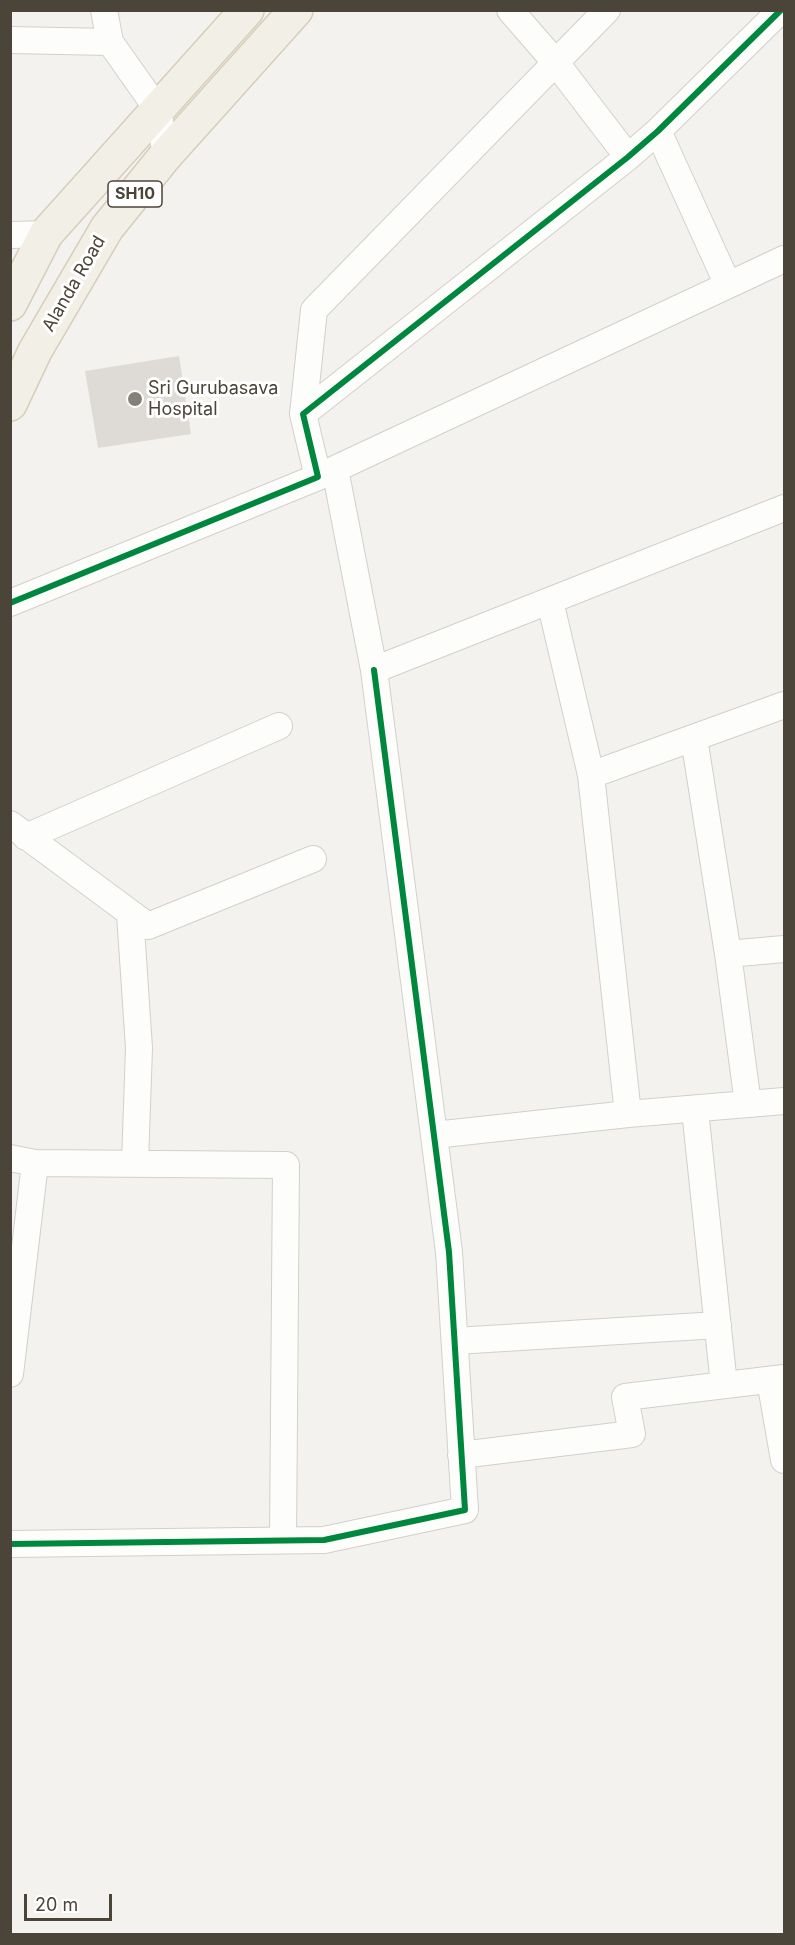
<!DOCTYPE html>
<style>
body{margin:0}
#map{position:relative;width:795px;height:1945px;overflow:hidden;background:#f4f2ee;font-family:Inter,sans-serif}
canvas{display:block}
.frame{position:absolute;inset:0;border:12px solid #4b4439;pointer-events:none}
.scale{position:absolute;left:24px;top:1894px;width:88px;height:27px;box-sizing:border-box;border:3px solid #4b4439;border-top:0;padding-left:8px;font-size:18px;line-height:21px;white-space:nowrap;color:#4b4439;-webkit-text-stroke:4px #fff;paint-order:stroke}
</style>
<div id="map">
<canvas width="795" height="1945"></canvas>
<div class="frame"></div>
<div class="scale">20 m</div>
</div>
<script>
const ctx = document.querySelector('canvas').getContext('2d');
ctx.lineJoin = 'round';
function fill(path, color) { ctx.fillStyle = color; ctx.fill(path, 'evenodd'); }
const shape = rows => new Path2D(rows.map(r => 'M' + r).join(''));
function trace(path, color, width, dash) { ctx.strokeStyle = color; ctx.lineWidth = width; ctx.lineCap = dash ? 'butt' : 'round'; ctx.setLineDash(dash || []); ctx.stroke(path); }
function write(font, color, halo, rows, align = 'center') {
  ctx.font = font + ' Inter,sans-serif'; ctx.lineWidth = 6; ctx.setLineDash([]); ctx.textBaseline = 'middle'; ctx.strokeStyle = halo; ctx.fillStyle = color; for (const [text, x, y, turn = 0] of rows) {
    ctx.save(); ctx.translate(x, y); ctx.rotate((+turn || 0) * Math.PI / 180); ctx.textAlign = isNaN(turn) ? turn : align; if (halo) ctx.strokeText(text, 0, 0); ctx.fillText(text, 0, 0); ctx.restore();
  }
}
fill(shape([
 [179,356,191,434,98,448,85,371]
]), '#dedbd6');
const minor = shape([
 [104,10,110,42,158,110,166,155],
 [510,10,556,63,628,157],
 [10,40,110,42],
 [658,131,728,285],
 [10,235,46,234],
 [303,414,314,310,607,10],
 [335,469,374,670,784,508],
 [320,476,784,259],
 [550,601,591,775],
 [10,603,318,477,303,414,628,157,658,131,781,10],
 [694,738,728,954],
 [10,824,148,926,313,859],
 [26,837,279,726],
 [130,914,139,1048,135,1163],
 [784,949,728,954,748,1104,784,1101],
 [748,1104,628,1114,591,775,784,705],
 [695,1110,724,1385],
 [434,1135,628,1114],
 [10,1158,35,1163,286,1165,283,1540],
 [455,1341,718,1325],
 [10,1374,35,1163],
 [770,1380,784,1460],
 [461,1455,632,1434,625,1397,784,1378],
 [10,1544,324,1540,465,1510,449,1252,374,670]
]);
const primary = shape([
 [10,304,46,234,247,10],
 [10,404,35,351,107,228,166,155,296,10]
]);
trace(minor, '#d2d0cb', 28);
trace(primary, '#d6cebb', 36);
trace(minor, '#fdfdfc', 26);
trace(primary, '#f2efe6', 33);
trace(shape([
 [10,603,318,477,303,414,628,157,658,131,781,10],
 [10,1544,324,1540,465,1510,449,1252,374,670]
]), '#00873e', 6);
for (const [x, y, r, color] of [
 [135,399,8,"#868178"]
]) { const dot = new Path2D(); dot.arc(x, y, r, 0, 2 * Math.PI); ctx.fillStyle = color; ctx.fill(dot); trace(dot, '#fff', 2); }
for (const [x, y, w] of [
 [135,194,54]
]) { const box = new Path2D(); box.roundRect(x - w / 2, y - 13, w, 26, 4.5); ctx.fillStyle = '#fff'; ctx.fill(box); trace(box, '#4b4439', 1.5); }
write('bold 16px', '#4b4439', null, [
 ["SH10",135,194]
]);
write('18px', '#4b4439', '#fff', [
 ["Alanda Road",74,284,-60]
]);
write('18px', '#4b4439', '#fff', [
 ["Sri Gurubasava",148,389],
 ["Hospital",148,410]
], 'left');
</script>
